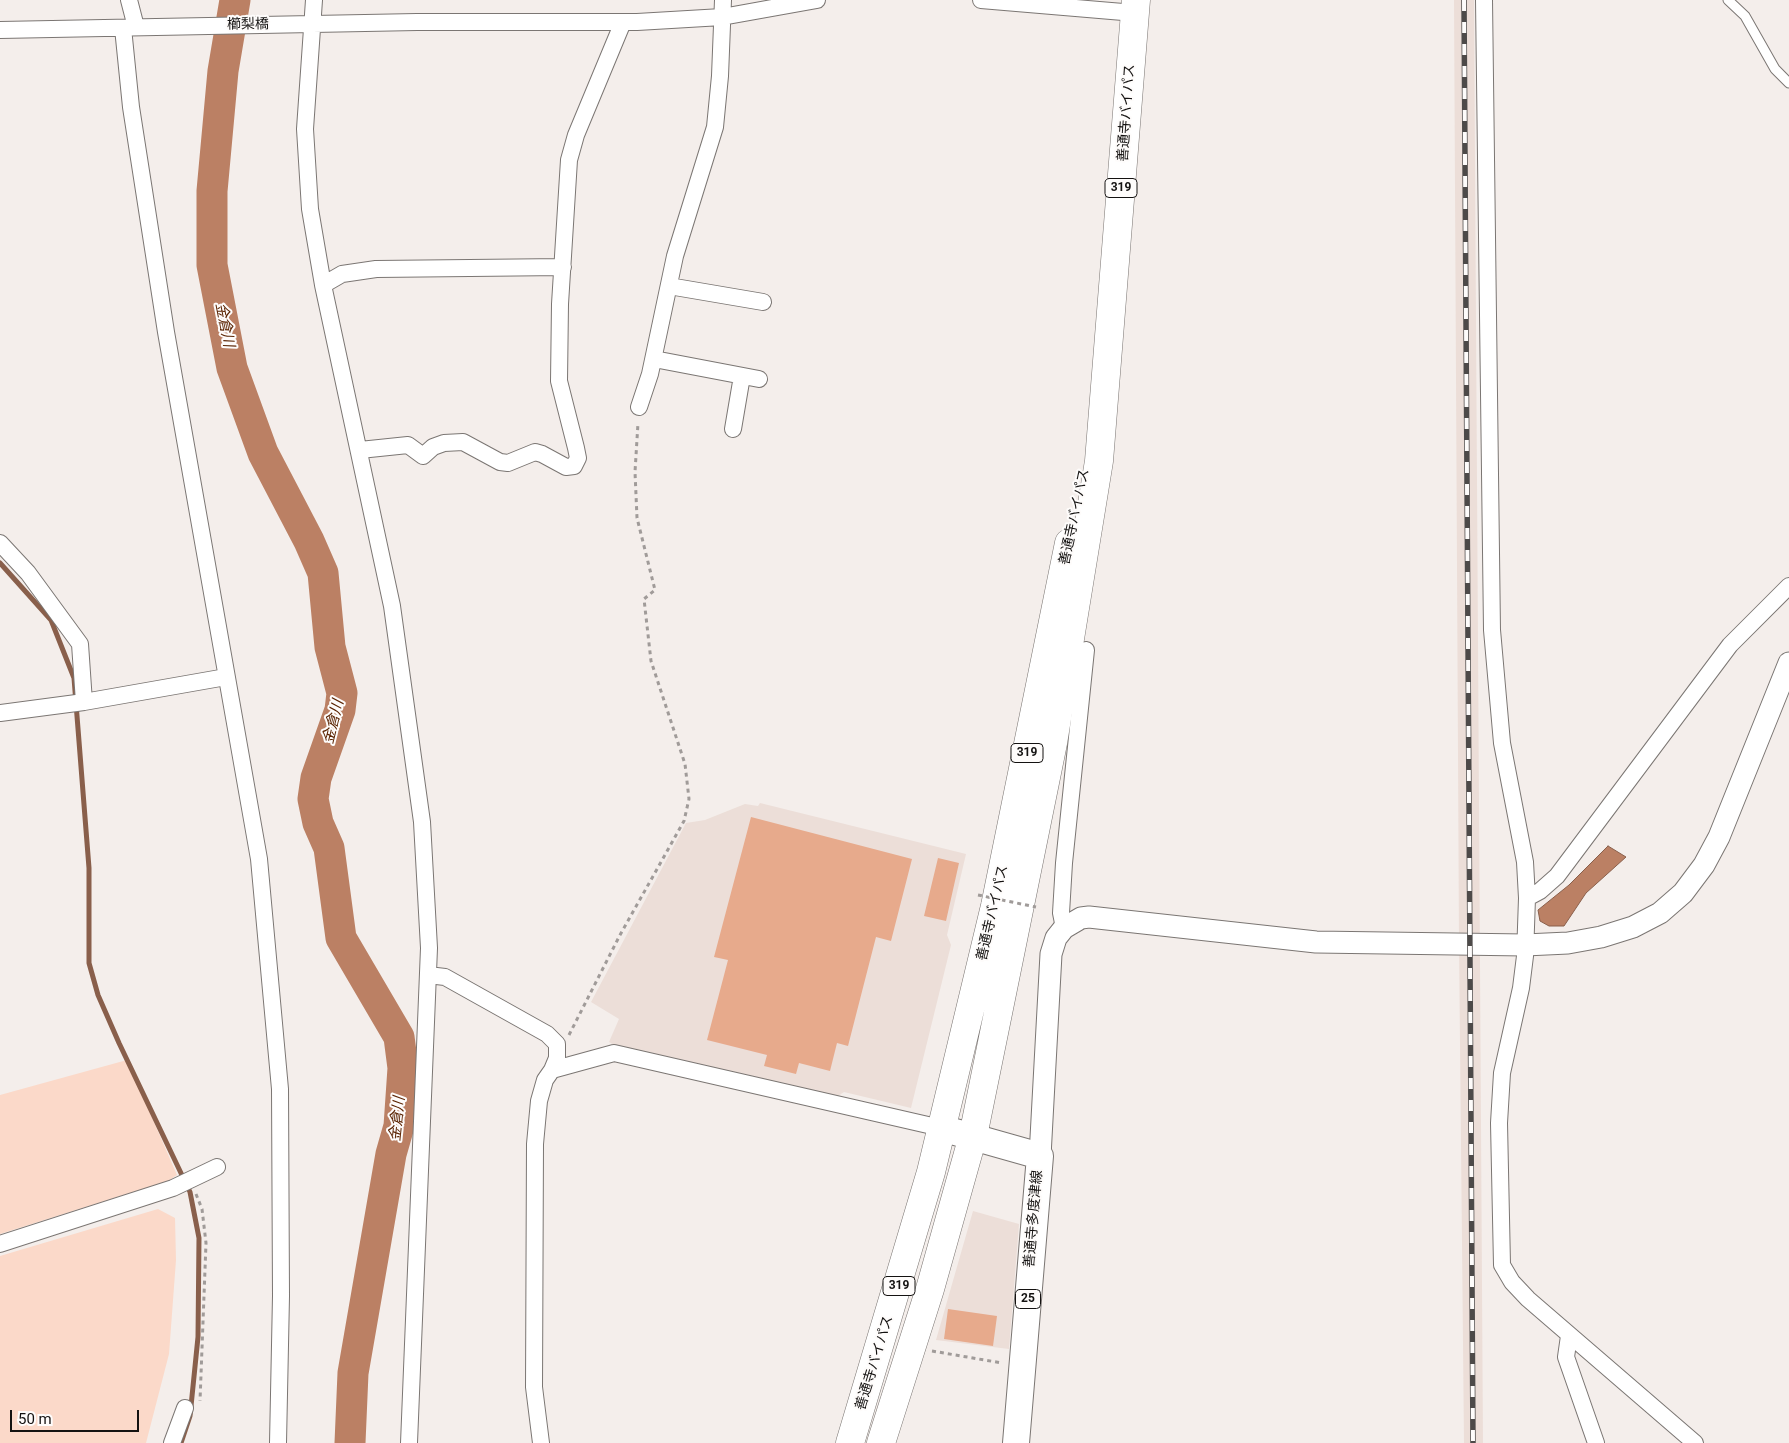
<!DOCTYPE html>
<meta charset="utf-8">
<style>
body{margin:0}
#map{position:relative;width:1789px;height:1443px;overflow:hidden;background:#f4eeeb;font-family:Roboto,sans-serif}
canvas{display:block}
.scale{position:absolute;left:10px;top:1410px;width:129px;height:22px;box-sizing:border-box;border:2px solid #141211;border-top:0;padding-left:6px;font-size:15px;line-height:18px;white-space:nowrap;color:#141211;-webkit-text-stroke:4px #fefcfb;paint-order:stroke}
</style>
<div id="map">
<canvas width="1789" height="1443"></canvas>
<div class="scale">50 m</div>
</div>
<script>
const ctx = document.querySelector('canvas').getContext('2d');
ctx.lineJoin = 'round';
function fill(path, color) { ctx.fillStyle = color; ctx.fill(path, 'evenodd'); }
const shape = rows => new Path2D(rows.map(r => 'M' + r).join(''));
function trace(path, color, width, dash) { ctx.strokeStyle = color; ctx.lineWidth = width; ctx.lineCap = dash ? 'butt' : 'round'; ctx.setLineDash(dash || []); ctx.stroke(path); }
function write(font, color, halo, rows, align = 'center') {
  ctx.font = font + ' Roboto,"Noto Sans JP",sans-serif'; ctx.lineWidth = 4; ctx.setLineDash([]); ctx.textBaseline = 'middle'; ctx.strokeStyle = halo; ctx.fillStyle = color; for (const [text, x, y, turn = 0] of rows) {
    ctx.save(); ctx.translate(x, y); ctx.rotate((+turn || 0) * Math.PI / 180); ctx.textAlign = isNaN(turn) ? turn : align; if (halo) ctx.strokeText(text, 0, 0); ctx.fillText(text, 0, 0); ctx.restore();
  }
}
fill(shape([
 [1454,0,1474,0,1483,1443,1464,1443,1459,944],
 [760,803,966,854,947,935,951,945,911,1108,844,1092,832,1100,616,1046,609,1042,619,1019,591,1002,686,823,705,820,745,804,758,806],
 [973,1211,1019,1224,1009,1349,936,1340]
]), '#ecded8');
fill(shape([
 [127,1060,177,1175,168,1181,0,1234,0,1095],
 [158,1209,175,1218,176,1260,169,1354,146,1443,0,1443,0,1256]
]), '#fbd9c9');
const water = shape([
 [1608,846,1626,857,1586,893,1564,926,1549,926,1540,921,1538,910,1569,885,1608,846]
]);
fill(water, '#bb8064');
trace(water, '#895f4b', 1);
trace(shape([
 [0,563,51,620,74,678,89,868,89,963,98,995,119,1043,190,1192,199,1238,198,1337,190,1416,181,1443]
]), '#895f4b', 5);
trace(shape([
 [235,0,223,71,212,191,212,265,232,368,263,453,309,541,323,573,330,647,342,693,340,710,316,778,313,799,318,823,329,848,341,938,399,1037,403,1068,399,1126,391,1154,353,1373,350,1443]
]), '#bb8064', 31);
fill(shape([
 [751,817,912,859,891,941,876,937,848,1046,837,1043,830,1071,799,1063,796,1074,764,1066,767,1055,707,1040,728,960,714,957],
 [938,858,959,863,946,921,924,916],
 [948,1309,997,1316,993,1346,944,1339]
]), '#e7aa8c');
const service = shape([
 [1728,0,1745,16,1775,69,1789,83]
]);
const minor = shape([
 [129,0,136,27],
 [314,0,305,129,310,209,323,285,392,606,422,822,429,948,409,1443],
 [981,0,1135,13],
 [1484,0,1492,630,1502,743,1525,862,1527,898,1525,956,1521,988,1502,1073,1499,1123,1502,1265,1512,1282,1528,1299,1695,1443],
 [123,28,131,107,166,332,259,859,280,1089,281,1296,278,1443],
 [0,30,417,22,637,22,722,17,817,0],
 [323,285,342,274,376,269,563,267],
 [669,286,763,302],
 [654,359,759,379],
 [639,407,650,374,675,256,715,127,720,76,723,0],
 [733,429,742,376],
 [360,450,408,445,423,456,433,447,444,443,463,442,500,462,508,463,535,452,542,454,566,467,574,466,578,458,576,448,559,381,560,304,569,160,576,135,623,22],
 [0,543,28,573,80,644,84,702],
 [0,713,84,702,226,677],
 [1527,898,1540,891,1557,876,1730,645,1789,586],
 [1064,928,1061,913,1064,863,1086,650],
 [428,975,445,977,547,1034,557,1044,557,1058,552,1070,545,1080,539,1101,535,1144,534,1387,541,1443],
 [552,1070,614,1053,941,1128],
 [0,1244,173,1188,217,1167],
 [1569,1336,1566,1357,1596,1443],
 [172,1443,185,1408]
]);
const tertiary = shape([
 [1040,1156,1051,954,1056,938,1064,928,1081,918,1089,917,1316,942,1525,945,1568,943,1601,937,1633,927,1660,913,1683,893,1704,865,1719,837,1789,663]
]);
const primary = shape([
 [941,1128,1040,1156,1016,1443]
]);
const trunk = shape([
 [850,1443,931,1172,995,906,1069,543],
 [881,1443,930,1289,973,1136,1053,743,1099,461,1136,0]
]);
trace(service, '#7b7673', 11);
trace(minor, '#7b7673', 18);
trace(tertiary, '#7b7673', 23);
trace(primary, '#7b7673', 28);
trace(trunk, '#7b7673', 29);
trace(shape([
 [569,1035,620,935,684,821,689,799,685,764,651,661,644,599,655,590,637,518,635,472,638,423],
 [196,1194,202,1209,206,1243,200,1401],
 [932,1351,1002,1363]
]), '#a09b99', 3, [4, 4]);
trace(service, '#fff', 9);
trace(minor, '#fff', 16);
trace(tertiary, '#fff', 21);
trace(primary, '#fff', 26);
trace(trunk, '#fff', 28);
const rail = shape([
 [1464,0,1473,1443]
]);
trace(rail, '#4d4a49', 5.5);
trace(rail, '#fefcfb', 4, [11]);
trace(shape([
 [978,895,1036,907]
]), '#a09b99', 3, [4, 4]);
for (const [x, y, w] of [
 [1121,188,32],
 [1027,753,32],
 [899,1286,32],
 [1028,1299,25]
]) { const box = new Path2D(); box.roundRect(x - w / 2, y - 9.5, w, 19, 4); ctx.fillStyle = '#fefcfb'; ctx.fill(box); trace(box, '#141211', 1); }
write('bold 12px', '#141211', null, [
 ["319",1121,188],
 ["319",1027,753],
 ["319",899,1286],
 ["25",1028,1299]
]);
write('14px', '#141211', '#fefcfb', [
 ["櫛梨橋",248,25,-1],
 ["善通寺バイパス",1127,113,-86],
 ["善通寺バイパス",1075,517,-78],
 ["善通寺バイパス",993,913,-77],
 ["善通寺多度津線",1034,1219,-85],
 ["善通寺バイパス",875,1363,-73]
]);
write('italic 15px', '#5a2302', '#fefcfb', [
 ["金倉川",224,325,79],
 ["金倉川",334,722,-76],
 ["金倉川",398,1119,-84]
]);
</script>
